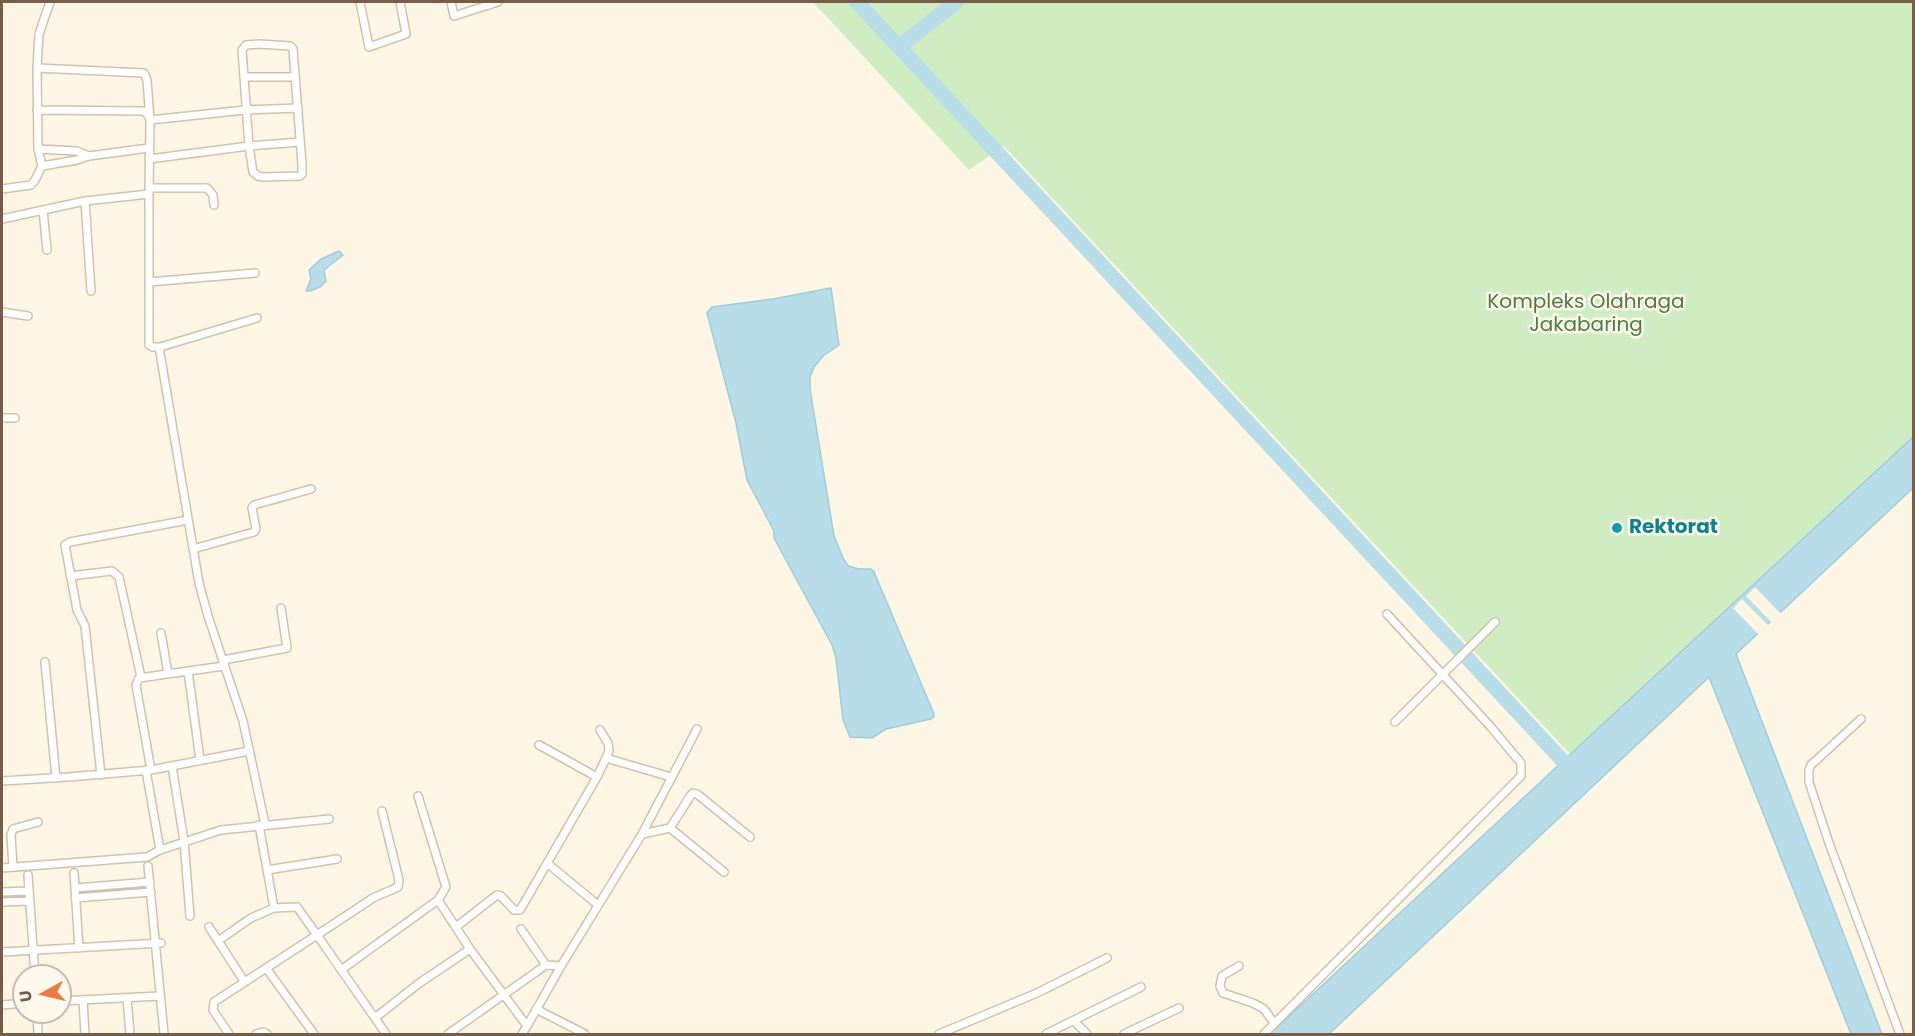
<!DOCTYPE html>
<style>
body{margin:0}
#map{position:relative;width:1915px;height:1036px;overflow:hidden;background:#fdf6e4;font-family:Poppins,sans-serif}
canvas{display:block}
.frame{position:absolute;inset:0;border:3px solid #775d48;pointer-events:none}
.north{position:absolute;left:12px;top:964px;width:60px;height:60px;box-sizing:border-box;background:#fff9ec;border:2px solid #c9bbaa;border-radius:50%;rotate:262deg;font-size:16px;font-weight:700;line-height:24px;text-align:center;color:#775d48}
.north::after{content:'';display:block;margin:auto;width:21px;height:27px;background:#ec7a44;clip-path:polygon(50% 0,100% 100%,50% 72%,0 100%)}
</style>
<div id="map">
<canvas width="1915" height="1036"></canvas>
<div class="frame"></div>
<div class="north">U</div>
</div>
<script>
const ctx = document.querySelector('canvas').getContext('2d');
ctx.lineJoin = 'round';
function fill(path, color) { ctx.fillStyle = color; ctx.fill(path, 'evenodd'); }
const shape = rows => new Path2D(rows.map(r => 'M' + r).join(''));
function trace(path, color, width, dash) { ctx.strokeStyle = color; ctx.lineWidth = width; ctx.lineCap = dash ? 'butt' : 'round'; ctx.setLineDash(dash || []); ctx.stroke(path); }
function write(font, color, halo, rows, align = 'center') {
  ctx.font = font + ' Poppins,sans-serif'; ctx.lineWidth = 5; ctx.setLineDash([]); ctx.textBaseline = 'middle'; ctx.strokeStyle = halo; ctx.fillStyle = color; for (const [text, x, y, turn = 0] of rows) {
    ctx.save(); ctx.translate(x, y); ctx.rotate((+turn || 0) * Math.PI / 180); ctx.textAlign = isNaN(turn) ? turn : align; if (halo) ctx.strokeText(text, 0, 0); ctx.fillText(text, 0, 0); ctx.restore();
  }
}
fill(shape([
 [813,2,1913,2,1913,437,1570,754,1004,146,969,170]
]), '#cfecc2');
const water = shape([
 [339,251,343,255,324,270,326,281,320,287,310,291,306,291,311,279,309,270,321,259,339,251],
 [831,288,839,345,823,356,814,367,810,377,810,389,834,536,843,558,848,566,859,569,871,569,874,572,934,714,934,717,931,719,886,729,872,738,850,737,843,720,836,658,832,645,774,538,774,531,747,480,736,423,707,313,712,307,773,299,831,288],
 [1913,437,1913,488,1736,654,1882,1034,1851,1034,1709,677,1329,1034,1270,1034,1563,761,1913,437]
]);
fill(water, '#b8dce8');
trace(water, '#9ecbda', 1.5);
fill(shape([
 [1755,587,1782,615,1773,624,1746,596],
 [1742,599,1770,627,1760,636,1733,608]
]), '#fdf6e4');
trace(shape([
 [857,2,1563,761],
 [899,47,956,2]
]), '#b8dce8', 15);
const street = shape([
 [360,2,369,47,406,34,400,2],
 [451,2,454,16,498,2],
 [259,44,290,46,293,49,302,164,302,174,300,176,263,177,258,176,253,172,249,146,242,50,246,45,259,44],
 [37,68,39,34,50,2],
 [244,77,294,77],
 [37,110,144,111,148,115,150,120,149,194,149,345,153,347,160,347,257,318],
 [38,149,77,151,89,156],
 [149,159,249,146,300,142],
 [42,166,38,149,37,68,144,73,147,80,150,120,245,110,298,108],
 [149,188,207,188,213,195,214,205],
 [2,189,31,185,35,180,42,166,77,160,89,156,149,148],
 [85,201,91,291],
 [43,210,47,250],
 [2,219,85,201,149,194],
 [149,282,255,273],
 [2,312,28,316],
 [159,347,199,583,208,616,243,721,265,824],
 [2,418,15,418],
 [193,549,254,532,256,529,252,508,254,505,311,489],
 [70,576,112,571,119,577,141,677],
 [161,633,168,674],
 [223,660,287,648,281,608],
 [45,662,56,778],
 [188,671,200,760],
 [1861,719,1811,765,1809,770,1809,782,1829,843,1900,1034],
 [1395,722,1495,622],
 [539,745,597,777],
 [606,758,671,777],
 [172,766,184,841,190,916],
 [146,770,160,850],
 [151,770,136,685,139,678,224,666],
 [101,775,85,626,77,610,65,545,70,542,188,520],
 [2,781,68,777,151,770,249,751],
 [418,796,446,887,438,900],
 [670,828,724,872],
 [642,834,697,729],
 [547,863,598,905],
 [148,866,164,1034],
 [13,867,11,835,13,829,38,822],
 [2,868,147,857,160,850,221,830,329,819],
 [267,870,337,859],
 [74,873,79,948],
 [28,875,35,976],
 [75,888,150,882],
 [2,892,29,891],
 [75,898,151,892],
 [2,902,30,901],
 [274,908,297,907,317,935,373,898,398,887,399,880,382,811],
 [209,927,244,981],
 [456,927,497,895,501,896,514,910,520,910,597,777,606,758,609,751,608,743,600,730],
 [521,929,546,965],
 [218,941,251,918,274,908,259,825],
 [2,952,161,943],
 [1239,966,1222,976,1220,986,1223,993,1253,1003,1264,1009,1274,1023],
 [266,968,314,1034],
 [341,970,438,900,470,949],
 [127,998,130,1034],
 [83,1000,85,1034],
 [60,1001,160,996],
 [2,1005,24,1003],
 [536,1009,585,1034],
 [37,1012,38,1034],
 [375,1018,418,984,470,949,527,1026,522,1034],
 [1074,1021,1087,1034],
 [527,1026,561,966,642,834,670,828,691,795,693,793,697,794,750,837],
 [229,1034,213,1010,214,1002,317,935,386,1034],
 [256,1034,263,1032,267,1034],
 [448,1034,546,965,561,966],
 [939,1034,1037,993,1107,958],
 [1046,1034,1141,987],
 [1124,1034,1179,1008],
 [1264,1034,1521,776,1521,763,1490,726,1387,614]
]);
trace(street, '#d1c1ac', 10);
trace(street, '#fff', 7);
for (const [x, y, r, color] of [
 [1617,528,6,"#0f9aa8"]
]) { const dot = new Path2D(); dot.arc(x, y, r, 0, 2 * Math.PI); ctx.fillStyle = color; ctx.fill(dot); trace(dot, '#fff9ec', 2); }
write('20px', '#4c7e40', '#fff9ec', [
 ["Kompleks Olahraga",1586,303],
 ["Jakabaring",1586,326]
]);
write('bold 20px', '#0d838f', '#fff9ec', [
 ["Rektorat",1629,528]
], 'left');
</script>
